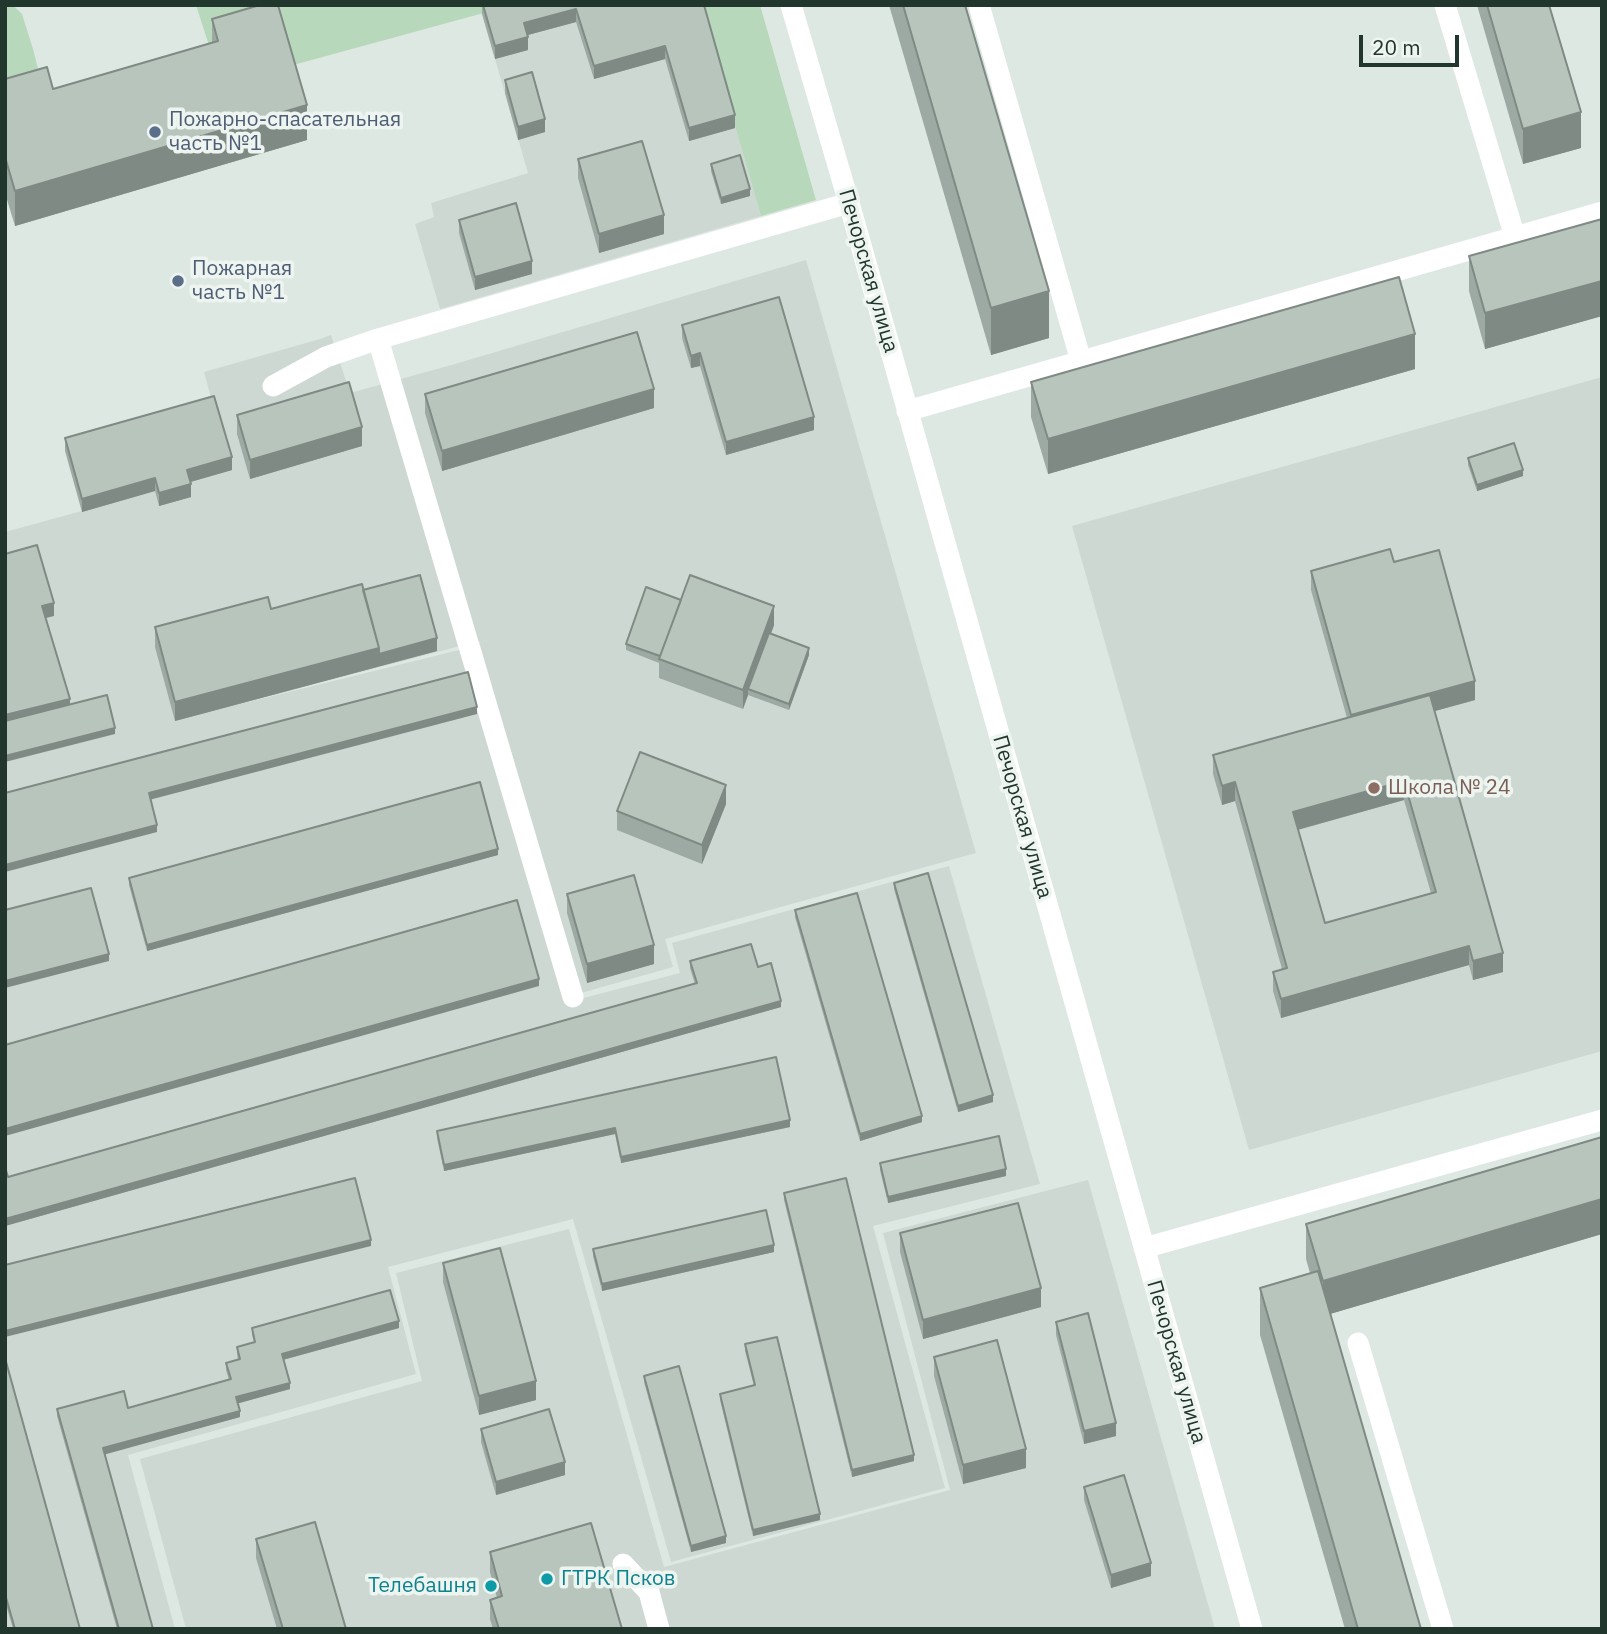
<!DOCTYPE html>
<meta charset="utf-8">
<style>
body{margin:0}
#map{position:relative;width:1607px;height:1634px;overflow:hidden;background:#dee8e2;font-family:"IBM Plex Sans",sans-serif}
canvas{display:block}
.frame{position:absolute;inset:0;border:7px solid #21362d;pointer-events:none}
.scale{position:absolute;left:1359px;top:35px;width:100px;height:32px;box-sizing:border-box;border:4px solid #21362d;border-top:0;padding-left:9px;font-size:21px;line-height:24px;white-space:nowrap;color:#21362d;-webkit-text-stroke:5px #eef5f0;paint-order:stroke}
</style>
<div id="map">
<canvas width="1607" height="1634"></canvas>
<div class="frame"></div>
<div class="scale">20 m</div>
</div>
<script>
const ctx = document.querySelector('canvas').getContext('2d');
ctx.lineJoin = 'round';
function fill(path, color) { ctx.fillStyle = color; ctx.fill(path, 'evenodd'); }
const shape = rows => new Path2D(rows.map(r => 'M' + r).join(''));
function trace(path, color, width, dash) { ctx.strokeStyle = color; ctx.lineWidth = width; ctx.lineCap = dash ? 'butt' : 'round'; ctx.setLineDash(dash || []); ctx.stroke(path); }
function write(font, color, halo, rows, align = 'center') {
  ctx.font = font + ' "IBM Plex Sans",sans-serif'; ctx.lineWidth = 7; ctx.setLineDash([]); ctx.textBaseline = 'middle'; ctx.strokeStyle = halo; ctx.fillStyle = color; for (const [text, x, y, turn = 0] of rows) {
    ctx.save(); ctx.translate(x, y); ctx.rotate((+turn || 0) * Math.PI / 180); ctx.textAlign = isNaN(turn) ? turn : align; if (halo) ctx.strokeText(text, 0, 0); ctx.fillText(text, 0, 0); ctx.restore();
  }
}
fill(shape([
 [513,5,700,5,761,216,440,309,415,224,434,217,431,203,528,173,482,14],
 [806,260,976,853,665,939,673,967,581,993,479,641,232,706,463,649,568,1002,680,973,672,943,949,866,1040,1184,873,1226,945,1488,671,1562,573,1219,388,1267,416,1374,128,1455,175,1629,5,1629,5,532,155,491,159,506,187,483,231,470,204,372,320,339,331,335,350,393,455,364],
 [1602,377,1602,1051,1249,1150,1072,526],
 [1088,1180,1215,1629,186,1629,140,1459,422,1381,396,1273,569,1229,664,1567,950,1490,883,1233]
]), '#ccd8d1');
fill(shape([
 [5,5,14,6,22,14,33,49,46,100,5,112],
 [196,5,513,5,286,67,212,55],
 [700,5,760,5,816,200,761,216]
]), '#b8d8bb');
trace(shape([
 [791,5,849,203,1252,1629],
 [979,5,1081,361],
 [1445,5,1515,237],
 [273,386,326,357,378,339],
 [907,411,1602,212],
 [573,997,378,339,849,203],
 [1144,1248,1602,1120],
 [1358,1343,1443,1629],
 [623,1564,649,1592,659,1629]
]), '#fff', 21);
fill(shape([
 [482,5,704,5,735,128,689,141,665,59,594,79,576,22,528,35,528,50,495,59,482,14],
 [889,5,965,5,1049,338,991,355],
 [1477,5,1549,5,1581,148,1523,164],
 [212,19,307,140,15,226,5,193,5,79,53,89,212,43],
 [505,80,545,132,518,140,505,93],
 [578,159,664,234,599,253,578,178],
 [711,164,750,196,721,204,711,171],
 [1602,219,1602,316,1485,349,1469,291,1469,256],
 [459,220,532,274,475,290,459,233],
 [682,325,814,430,726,455,700,366,691,368,682,338],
 [1415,369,1048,474,1031,417,1031,382],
 [425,394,654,408,442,471,425,413],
 [237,415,362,446,250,479,237,434],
 [65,438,232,470,190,482,191,497,159,506,155,491,82,512,65,451],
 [1468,458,1523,476,1477,491,1468,465],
 [1394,562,1475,700,1435,711,1503,972,1473,980,1469,965,1281,1018,1273,991,1273,972,1282,969,1235,801,1222,805,1213,774,1213,755,1347,718,1311,590,1311,571],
 [1404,800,1431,893,1325,923,1298,830],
 [363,590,437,651,175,721,155,647,155,627,271,609],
 [681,600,774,625,771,634,809,655,789,710,748,695,743,709,659,678,659,663,626,650,626,644],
 [726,804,702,864,617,830,617,811],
 [498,855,147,951,129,885,129,878],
 [894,883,993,1102,958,1112,894,889],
 [567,894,654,964,587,983,567,913],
 [795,910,922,1122,860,1141,795,917],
 [690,961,758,967,781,1007,5,1226,5,1167,8,1177,695,984,690,968],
 [790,1127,621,1163,615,1134,444,1171,437,1138,437,1131],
 [880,1163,1006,1176,888,1203,880,1170],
 [784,1193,914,1461,852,1477,784,1200],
 [1306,1224,1602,1234,1330,1314,1421,1629,1345,1629,1260,1335,1260,1288,1310,1273,1306,1259],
 [900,1233,1041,1307,923,1339,900,1252],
 [593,1249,774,1252,602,1291,593,1256],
 [443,1263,536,1400,479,1415,443,1282],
 [1056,1322,1116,1436,1084,1444,1056,1335],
 [252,1328,399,1328,283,1360,290,1389,238,1403,240,1417,104,1454,153,1629,117,1629,57,1416,57,1409,128,1408,229,1380,226,1370,226,1363,238,1360,237,1354,237,1347,254,1342,252,1335],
 [745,1344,820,1520,753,1536,720,1400,720,1394,754,1386,745,1351],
 [934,1357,1026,1468,963,1484,934,1376],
 [5,1358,80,1629,13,1629,5,1601],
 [644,1376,726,1543,691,1552,644,1382],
 [481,1429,565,1475,496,1495,481,1442],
 [1084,1487,1151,1576,1111,1588,1084,1500],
 [256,1539,346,1629,277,1629,256,1558],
 [490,1552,622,1629,493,1629,490,1619,490,1600,497,1598,490,1572]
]), '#9da9a3');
fill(shape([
 [576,9,576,22,524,36,524,23],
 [528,37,528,50,495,59,495,46],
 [665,46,665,59,594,79,594,66],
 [307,105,307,140,15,226,15,191],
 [1581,112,1581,148,1523,164,1523,129],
 [735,115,735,128,689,141,689,128],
 [545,119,545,132,518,140,518,127],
 [750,189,750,196,721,204,721,198],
 [664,215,664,234,599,253,599,234],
 [532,261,532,274,475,290,475,277],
 [1602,281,1602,316,1485,349,1485,313],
 [1049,291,1049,338,991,355,991,308],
 [1415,334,1415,369,1048,474,1048,439],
 [700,353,700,366,691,368,691,356],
 [654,389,654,408,442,471,442,451],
 [814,417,814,430,726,455,726,442],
 [362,427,362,446,250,479,250,460],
 [232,457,232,470,187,483,187,470],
 [1523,470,1523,476,1477,491,1477,485],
 [155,478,155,491,82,512,82,499],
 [191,484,191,497,159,506,159,493],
 [54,603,54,616,42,619,42,606],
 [774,606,774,625,750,690,748,689,748,695,743,709,743,690],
 [437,638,437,651,175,721,175,702,379,648],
 [809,648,809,655,789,710,789,704],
 [1475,681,1475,700,1351,734,1351,715],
 [70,699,70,712,5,728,5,715],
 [477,707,477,714,149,800,149,793],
 [115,728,115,734,5,762,5,756],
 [1404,781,1404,800,1293,831,1293,812],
 [1235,782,1235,801,1222,805,1222,786],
 [726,785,726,804,702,864,702,845],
 [157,825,157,832,5,872,5,865],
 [498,849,498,855,147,951,147,945],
 [654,945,654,964,587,983,587,964],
 [1469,946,1469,965,1281,1018,1281,999],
 [1503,953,1503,972,1473,980,1473,961],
 [109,954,109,961,5,988,5,981],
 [539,979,539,986,5,1136,5,1129],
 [781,1001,781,1007,5,1226,5,1219],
 [993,1095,993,1102,958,1112,958,1106],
 [922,1116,922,1122,860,1141,860,1134],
 [790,1120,790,1127,621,1163,621,1157],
 [615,1128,615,1134,444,1171,444,1165],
 [1006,1169,1006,1176,888,1203,888,1197],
 [1602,1199,1602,1234,1323,1316,1323,1281],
 [371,1240,371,1246,5,1337,5,1331],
 [774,1245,774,1252,602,1291,602,1284],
 [1041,1288,1041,1307,923,1339,923,1320],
 [399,1321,399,1328,282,1360,282,1354],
 [536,1381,536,1400,479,1415,479,1396],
 [290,1383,290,1389,236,1404,236,1397],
 [240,1411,240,1417,103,1455,103,1448],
 [1116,1423,1116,1436,1084,1444,1084,1431],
 [1026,1449,1026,1468,963,1484,963,1465],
 [914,1455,914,1461,852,1477,852,1470],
 [565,1462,565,1475,496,1495,496,1482],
 [820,1514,820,1520,753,1536,753,1530],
 [726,1536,726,1543,691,1552,691,1546],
 [1151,1563,1151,1576,1111,1588,1111,1575]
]), '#808a84');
const building = shape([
 [260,5,278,5,307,105,15,191,5,157,5,79,47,67,53,89,218,41,212,19,260,5],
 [483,5,704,5,735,115,689,128,665,46,594,66,576,9,524,23,528,37,495,46,483,5],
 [903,5,965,5,1049,291,991,308,903,5],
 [1487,5,1549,5,1581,112,1523,129,1487,5],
 [532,72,545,119,518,127,505,80,532,72],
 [642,141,664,215,599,234,578,159,642,141],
 [740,155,750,189,721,198,711,164,740,155],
 [516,203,532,261,475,277,459,220,516,203],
 [1602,219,1602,281,1485,313,1469,256,1602,219],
 [1399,277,1415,334,1048,439,1031,382,1399,277],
 [779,297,814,417,726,442,700,353,691,356,682,325,779,297],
 [637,332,654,389,442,451,425,394,637,332],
 [349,382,362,427,250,460,237,415,349,382],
 [214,396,232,457,187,470,191,484,159,493,155,478,82,499,65,438,214,396],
 [1514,443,1523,470,1477,485,1468,458,1514,443],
 [37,545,54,603,42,606,70,699,5,715,5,554,37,545],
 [1390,549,1394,562,1439,550,1475,681,1351,715,1311,571,1390,549],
 [420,575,437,638,379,654,379,648,363,590,420,575],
 [690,575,774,606,743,690,659,659,690,575],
 [362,584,379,648,175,702,155,627,268,597,271,609,362,584],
 [646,587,681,600,660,656,626,644,646,587],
 [769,633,809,648,789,704,748,689,769,633],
 [468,672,477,707,149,793,157,825,5,865,5,793,468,672],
 [107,695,115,728,5,756,5,721,107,695],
 [1430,695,1503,953,1473,961,1469,946,1281,999,1273,972,1287,968,1235,782,1222,786,1213,755,1430,695],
 [1404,781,1436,892,1325,923,1293,812,1404,781],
 [640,752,726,785,702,845,617,811,640,752],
 [480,782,498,849,147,945,129,878,480,782],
 [928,873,993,1095,958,1106,894,883,928,873],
 [634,875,654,945,587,964,567,894,634,875],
 [91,888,109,954,5,981,5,910,91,888],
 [857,893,922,1116,860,1134,795,910,857,893],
 [517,900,539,979,5,1129,5,1045,517,900],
 [751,944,758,967,771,963,781,1001,5,1219,5,1167,8,1177,697,983,690,961,751,944],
 [776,1057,790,1120,621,1157,615,1128,444,1165,437,1131,776,1057],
 [999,1136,1006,1169,888,1197,880,1163,999,1136],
 [1602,1137,1602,1199,1323,1281,1306,1224,1602,1137],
 [355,1178,371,1240,5,1331,5,1265,355,1178],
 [846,1178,914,1455,852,1470,784,1193,846,1178],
 [1018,1203,1041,1288,923,1320,900,1233,1018,1203],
 [766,1210,774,1245,602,1284,593,1249,766,1210],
 [500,1248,536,1381,479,1396,443,1263,500,1248],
 [1318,1271,1421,1629,1358,1629,1260,1288,1318,1271],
 [390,1290,399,1321,282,1354,290,1383,236,1397,240,1411,103,1448,153,1629,119,1629,57,1409,124,1391,128,1408,231,1379,226,1363,240,1359,237,1347,255,1342,252,1328,390,1290],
 [1088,1313,1116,1423,1084,1431,1056,1322,1088,1313],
 [777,1337,820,1514,753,1530,720,1394,755,1385,745,1344,777,1337],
 [997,1340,1026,1449,963,1465,934,1357,997,1340],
 [5,1358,80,1629,15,1629,5,1594,5,1358],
 [679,1366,726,1536,691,1546,644,1376,679,1366],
 [549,1409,565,1462,496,1482,481,1429,549,1409],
 [1124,1475,1151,1563,1111,1575,1084,1487,1124,1475],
 [315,1522,346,1629,283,1629,256,1539,315,1522],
 [591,1523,622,1629,499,1629,490,1600,502,1596,490,1552,591,1523]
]);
fill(building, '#b7c5bd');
trace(building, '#808a84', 2);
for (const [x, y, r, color] of [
 [155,132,7,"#5c6f8a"],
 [178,281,7,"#5c6f8a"],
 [1374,788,7,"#8d6e63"],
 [547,1579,7,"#0f9aa8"],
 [491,1586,7,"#0f9aa8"]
]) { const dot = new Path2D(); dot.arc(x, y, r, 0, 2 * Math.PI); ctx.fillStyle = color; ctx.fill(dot); trace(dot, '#eef5f0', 2.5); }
write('21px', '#4e5e75', '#eef5f0', [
 ["Пожарно-спасательная",169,120],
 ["часть №1",169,144],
 ["Пожарная",192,269],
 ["часть №1",192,293]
], 'left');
write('21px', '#21362d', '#eef5f0', [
 ["Печорская улица",868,271,74],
 ["Печорская улица",1022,817,74],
 ["Печорская улица",1176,1362,74]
]);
write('21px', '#785e54', '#eef5f0', [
 ["Школа № 24",1388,788]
], 'left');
write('21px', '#0d838f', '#eef5f0', [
 ["ГТРК Псков",561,1579],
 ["Телебашня",477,1586,"right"]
], 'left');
</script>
